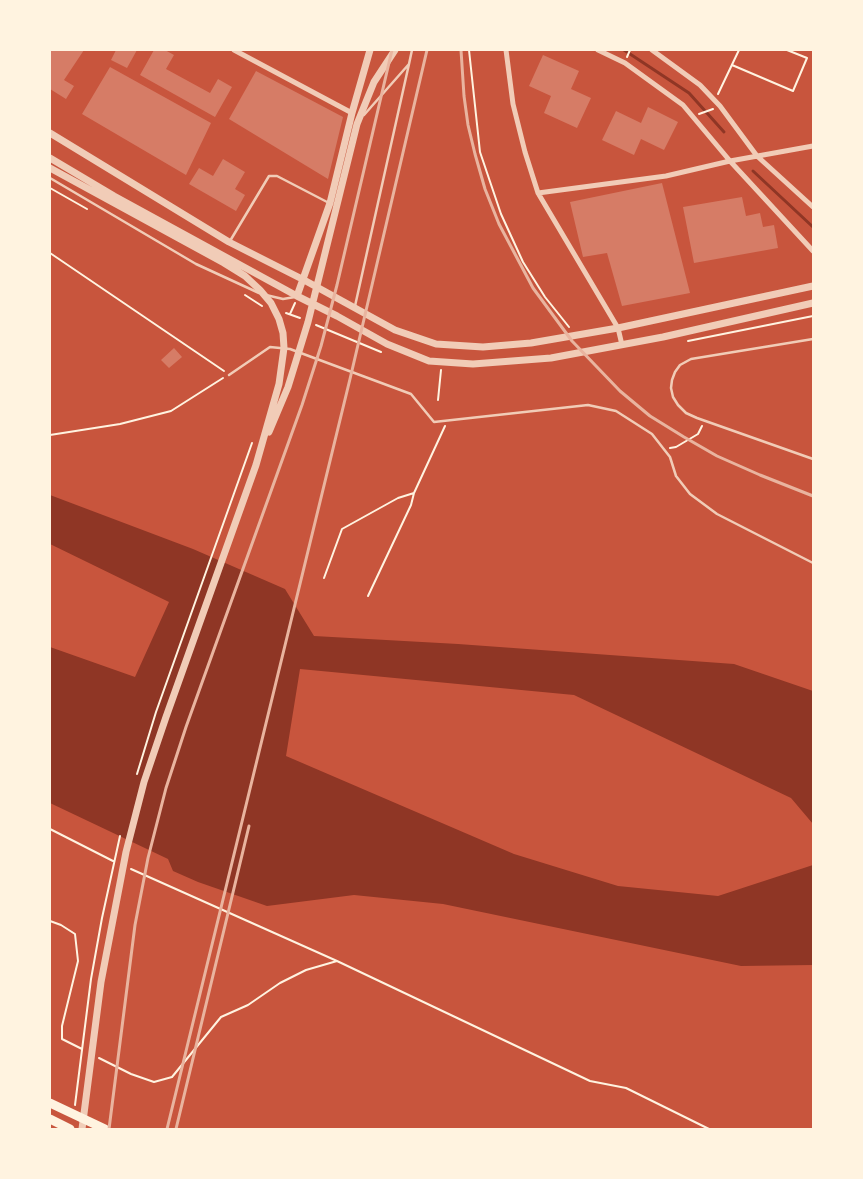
<!DOCTYPE html>
<style>
body{margin:0}
#map{position:relative;width:863px;height:1179px;overflow:hidden;background:#c8553d;font-family:"Roboto Condensed",sans-serif}
canvas{display:block}
.frame{position:absolute;inset:0;border:51px solid #fff3e0;pointer-events:none}
</style>
<div id="map">
<canvas width="863" height="1179"></canvas>
<div class="frame"></div>
</div>
<script>
const ctx = document.querySelector('canvas').getContext('2d');
ctx.lineJoin = 'round';
function fill(path, color) { ctx.fillStyle = color; ctx.fill(path, 'evenodd'); }
const shape = rows => new Path2D(rows.map(r => 'M' + r).join(''));
function trace(path, color, width, dash) { ctx.strokeStyle = color; ctx.lineWidth = width; ctx.lineCap = dash ? 'butt' : 'round'; ctx.setLineDash(dash || []); ctx.stroke(path); }
fill(shape([
 [50,495,193,549,285,589,314,636,458,644,734,664,813,691,813,824,791,798,574,695,300,669,286,756,514,854,618,886,718,896,813,865,813,965,741,966,443,904,354,895,267,906,198,882,173,871,168,859,50,803,50,647,135,677,169,602,50,544]
]), '#8f3625');
trace(shape([
 [624,50,689,93,724,132],
 [753,171,813,227]
]), '#8f3625', 3);
fill(shape([
 [50,50,84,50,64,80,74,86,66,99,50,89],
 [116,50,137,50,127,68,111,60],
 [154,50,165,50,174,55,166,69,210,93,218,79,232,87,215,117,140,75],
 [543,55,579,71,571,89,591,98,577,128,544,113,551,96,529,86],
 [110,67,211,123,186,175,82,114],
 [256,71,343,117,328,179,229,119],
 [648,107,678,122,664,150,641,139,634,155,602,140,616,111,641,123],
 [223,159,245,172,235,189,245,195,236,211,189,184,199,168,213,176],
 [662,183,690,293,622,306,607,253,583,257,570,202],
 [742,197,746,216,760,213,763,227,774,225,778,248,694,263,683,207],
 [174,348,182,357,169,368,161,360]
]), '#d67c66');
trace(shape([
 [469,50,480,152,501,214,523,262,545,297,569,327],
 [627,57,630,50],
 [732,65,793,91,807,58,787,50],
 [718,94,739,50],
 [699,114,713,109],
 [50,188,87,209],
 [50,253,224,371],
 [245,295,262,306],
 [286,313,300,318],
 [290,314,295,303],
 [316,325,381,352],
 [688,341,813,316],
 [438,400,441,370],
 [50,435,120,424,171,411,223,378],
 [670,448,676,447,698,434,702,426],
 [324,578,342,529,398,498,414,493,445,426],
 [368,596,411,505,414,493],
 [137,774,156,712,252,443],
 [50,829,113,861],
 [131,869,337,961],
 [50,921,61,925,75,934,78,961,62,1026,62,1039,82,1049],
 [99,1058,131,1074,154,1082,172,1077,221,1017,248,1005,280,983,306,970,337,961,590,1081,626,1088,709,1129],
 [75,1105,91,979,102,918,120,836]
]), '#fff3e0', 2);
trace(shape([
 [364,115,409,64,412,50],
 [50,178,196,264,259,293],
 [230,241,269,176,277,176,329,203],
 [266,295,283,299,295,297],
 [355,306,409,64],
 [813,339,691,359,680,365,675,372,672,380,671,388,673,397,678,405,686,413,697,418,813,459],
 [229,375,270,347,290,349,411,394,434,422,588,405,616,411,652,434,670,457,676,476,690,494,717,514,813,563]
]), '#f1ccb7', 2.5);
trace(shape([
 [234,50,352,113],
 [506,50,513,104,525,152,538,193,618,328,622,345],
 [598,50,625,63,683,105,730,161,813,251],
 [652,50,700,85,720,106,757,156,813,207],
 [538,193,666,176,730,161,813,146]
]), '#f1ccb7', 5);
trace(shape([
 [50,133,229,242,304,280,395,330,436,344,483,347,531,343,618,328,813,286],
 [50,158,114,196,297,296,337,316,387,344,429,361,473,364,551,358,663,337,813,303],
 [50,168,224,263,245,276,260,290,271,303,279,319,283,333,284,348,279,384,256,465,166,717,144,782,126,852,101,982,82,1129],
 [297,296,330,203,352,113,370,50],
 [269,432,288,387,308,322,357,124,374,82,395,50]
]), '#f1ccb7', 7);
trace(shape([
 [50,1103,105,1129],
 [50,1119,70,1129]
]), '#fff3e0', 9);
trace(shape([
 [461,50,464,96,468,125,475,154,485,189,499,224,533,288,572,341,620,391,650,416,684,437,717,456,760,475,813,496],
 [109,1129,135,925,148,858,166,788,186,727,302,405,321,346,337,285,392,50],
 [167,1129,350,379,427,50],
 [176,1129,249,826]
]), '#e9b49f', 3);
</script>
